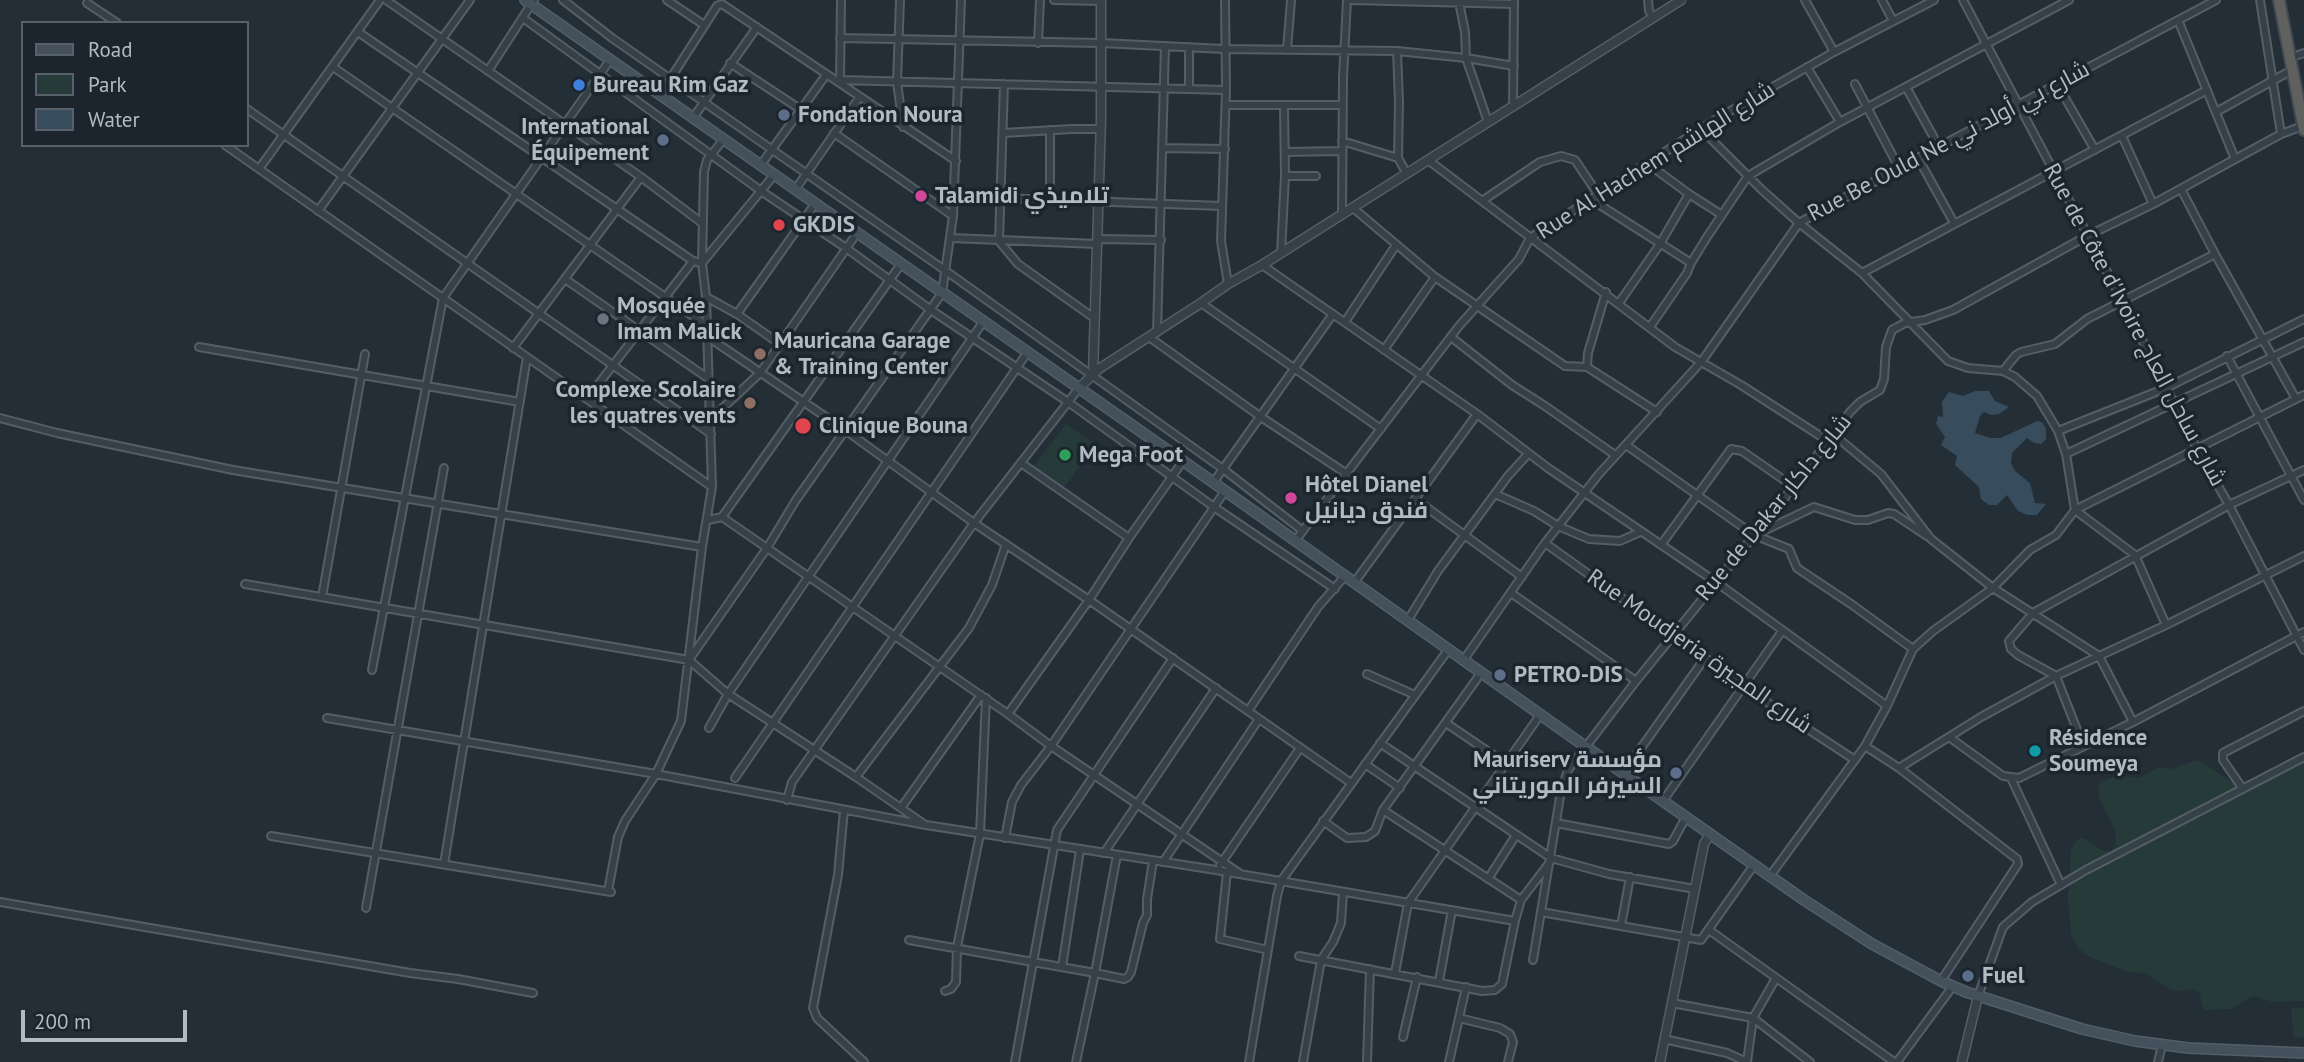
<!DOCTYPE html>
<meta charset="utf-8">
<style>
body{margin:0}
#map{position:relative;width:2304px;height:1062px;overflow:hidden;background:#232e37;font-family:"PT Sans",sans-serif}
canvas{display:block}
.legend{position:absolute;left:21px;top:21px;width:228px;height:126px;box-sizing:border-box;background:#1c252d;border:2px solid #586169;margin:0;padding:9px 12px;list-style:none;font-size:21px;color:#b1bbc4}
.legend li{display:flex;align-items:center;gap:14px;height:35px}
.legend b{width:35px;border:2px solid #586169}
.scale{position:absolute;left:21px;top:1010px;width:166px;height:32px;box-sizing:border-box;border:4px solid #b1bbc4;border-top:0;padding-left:9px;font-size:21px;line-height:24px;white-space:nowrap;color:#b1bbc4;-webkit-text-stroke:5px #1c252d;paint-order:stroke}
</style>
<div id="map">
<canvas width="2304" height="1062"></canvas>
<ul class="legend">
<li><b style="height:9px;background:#44505b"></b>Road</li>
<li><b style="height:19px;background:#263b39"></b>Park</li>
<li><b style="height:19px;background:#374c5d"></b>Water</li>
</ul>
<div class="scale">200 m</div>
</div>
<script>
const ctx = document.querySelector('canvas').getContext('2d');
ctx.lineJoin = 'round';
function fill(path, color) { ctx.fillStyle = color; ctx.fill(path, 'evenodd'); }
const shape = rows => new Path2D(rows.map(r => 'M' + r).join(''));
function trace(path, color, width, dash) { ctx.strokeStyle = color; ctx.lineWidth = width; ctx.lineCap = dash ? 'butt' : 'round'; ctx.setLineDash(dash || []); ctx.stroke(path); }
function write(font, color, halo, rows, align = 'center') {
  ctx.font = font + ' "PT Sans",Cairo,sans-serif'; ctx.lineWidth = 7; ctx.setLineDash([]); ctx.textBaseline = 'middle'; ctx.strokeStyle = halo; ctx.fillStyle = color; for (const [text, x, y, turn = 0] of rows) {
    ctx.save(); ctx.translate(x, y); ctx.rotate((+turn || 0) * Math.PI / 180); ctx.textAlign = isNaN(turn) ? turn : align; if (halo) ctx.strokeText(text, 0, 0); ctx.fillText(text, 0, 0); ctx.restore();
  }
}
fill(shape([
 [1066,424,1095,444,1065,487,1033,467],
 [2194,761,2201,761,2230,781,2252,784,2262,782,2290,766,2304,761,2304,1001,2273,1002,2253,996,2231,1009,2206,1010,2202,1006,2200,994,2194,989,2179,991,2172,990,2147,974,2128,972,2088,956,2078,948,2071,933,2068,899,2071,850,2075,843,2080,838,2085,839,2103,851,2111,851,2116,846,2115,829,2100,800,2098,793,2099,785,2105,780,2119,776,2139,778,2159,767,2171,769],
 [2291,1008,2304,1008,2304,1037,2294,1038]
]), '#263b39');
fill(shape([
 [1975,391,1989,391,1995,401,2009,407,1999,414,1991,415,1984,412,1980,416,1975,433,1990,438,2001,438,2037,421,2043,423,2046,429,2046,439,2041,444,2034,443,2027,438,2012,453,2011,463,2015,471,2030,483,2035,503,2046,504,2037,515,2027,515,2018,511,2007,495,1997,505,1989,505,1981,499,1979,487,1955,465,1957,456,1941,445,1945,437,1936,424,1938,416,1943,417,1942,402,1949,392,1963,396]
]), '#374c5d');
const minor = shape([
 [386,0,641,177,702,223],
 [563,0,612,38,946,271,1223,469,1303,531],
 [667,0,704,25],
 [900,0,897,82,903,127],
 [1054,0,1101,1],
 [1225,0,1226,90,1221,241,1228,284],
 [1351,0,1514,4],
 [1648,0,1649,11,1653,18],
 [1805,0,1834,52],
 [1882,0,1893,21],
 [1963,0,2122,300,2197,449,2229,505,2304,650],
 [2260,0,2281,134],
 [1459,2,1465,32,1466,58,1488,122],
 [87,3,117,23],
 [523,18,761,191,846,248,931,310,1068,402,1214,507,1335,589],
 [2178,20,2235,159],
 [358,32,693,261,702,263,774,175],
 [840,38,1101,43,1224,49,1397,51,1466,58,1514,66],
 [1038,43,1040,0],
 [1287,50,1291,0],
 [1397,51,1399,102,1398,158,1407,174],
 [2289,58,2304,53],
 [730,63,800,109],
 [333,67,707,326],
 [1807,67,1840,122],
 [488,71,534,0],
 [840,80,1226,90],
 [840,82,841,0],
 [1004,84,999,241,1018,264,1094,318],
 [1855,84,1899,168],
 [2057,84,2095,150],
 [1906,87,1939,147],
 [1189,89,1189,47],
 [660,95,717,6,722,4,956,161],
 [1226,105,1343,105],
 [1513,106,1514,0],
 [247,109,711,434],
 [2216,112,2292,70],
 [693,118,757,27],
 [1701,129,1762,190,1799,223,1862,273,1948,361,1968,368,2003,371,2015,377,2037,396,2058,431,2066,454,2075,510,2056,535,2030,550,1993,588,1933,631,1913,649,1887,706,1865,746,1770,876],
 [834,133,953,216],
 [1003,133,1072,129,1100,129],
 [2122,136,2153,204],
 [1342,141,1398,158],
 [225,145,712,487],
 [1162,148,1225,149],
 [1285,152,1342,151],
 [1918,158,1954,223],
 [1428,160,1675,347,1741,385,1828,441],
 [760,166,826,75],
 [259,169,380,0],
 [1285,176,1316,176],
 [2181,189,2215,254,2296,399],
 [795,190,859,98],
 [1689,194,1722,215],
 [1001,198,1222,206],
 [1050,198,1050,130],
 [1592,200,1691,263],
 [1482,201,1540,162,1561,156,1575,160,1599,196],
 [1353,208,1435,277,1384,350],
 [318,211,470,0],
 [1342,215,1343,78,1347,0],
 [951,238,1097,244],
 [1098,239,1161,240],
 [1281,253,1285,176,1284,106],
 [1262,265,1477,414,1548,468,1716,582,1887,706],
 [1862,273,2207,90],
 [1435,277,1565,366,1587,367,1657,412],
 [565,279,709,379],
 [706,297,737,314,780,344],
 [1201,303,1381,429],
 [1619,303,1660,244,1689,194,1647,163],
 [737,314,815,204],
 [1345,322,1396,245],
 [1650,327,1687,273,1691,263,1707,237,1748,176,1840,122,2069,0],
 [1157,332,1165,46],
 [708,337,845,430,974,523,792,782,787,800],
 [1149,337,1261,417,1347,474],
 [1451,337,1512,385,1545,406,1615,455],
 [199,347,520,402],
 [513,348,641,177],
 [2227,356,2304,500],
 [1587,367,1588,353,1606,292],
 [2003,371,2016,355,2021,352,2055,344,2087,319,2215,254],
 [1079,388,974,523,1089,600,1351,783],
 [587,399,693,261],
 [0,418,57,433,233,470,702,547],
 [711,419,760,373,857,233],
 [2058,431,2166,388,2304,319],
 [1833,434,1881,474,1931,539,1993,588,2099,656,2133,722],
 [1626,445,1754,535,1789,549,1797,568,1851,604,1913,649],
 [2066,454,2304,342],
 [1021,463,1129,538],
 [1213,483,1333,314],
 [1495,494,1534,511,1558,526,1589,539,1620,541,1640,532],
 [1415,499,1522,577],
 [722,517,1008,714,1051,746,1239,873],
 [708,520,722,517,901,264],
 [1755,535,1814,507,1855,520,1868,520,1888,513,1894,514,1927,536],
 [1295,541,1459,326,1519,259,1530,238,1718,118,1834,52,1934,0],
 [1545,543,1771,705,1855,760],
 [1661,545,1731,449,1742,451,1794,487],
 [1354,583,1477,414],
 [245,584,689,660,728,694,856,777,924,824],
 [1511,593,1636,681],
 [322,597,365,354],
 [1408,620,1438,571,1508,476,1528,454],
 [2166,625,2135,555,2075,510,2304,395],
 [691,657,767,548,796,500,942,293,953,216,961,0],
 [1463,661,1545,543,1599,474,1702,361,1799,223,1899,168,2216,0],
 [372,670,443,298,610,60],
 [1367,674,1415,695],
 [1248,711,1318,607,1345,576],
 [1008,714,1089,600,1129,538,1183,461],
 [327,718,656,774,926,825,1216,870,1515,921,1521,900,1550,862],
 [1446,723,1505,763],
 [709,728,728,694,983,322],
 [1949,737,2003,776,2019,778,2133,722,2304,632],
 [1380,743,1551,858,1609,874,1695,889],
 [2083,745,2056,676,2018,655,2011,649,2009,641,2033,613,2229,505,2304,470],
 [1865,746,1899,768,2017,859,2018,864,1941,981],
 [1365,764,1400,788],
 [1899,768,1981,717,2056,676,2166,625,2304,556],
 [1624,772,1705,658],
 [856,777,969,628,992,585,1006,544],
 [735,778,1027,353],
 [2011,778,2061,885],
 [2243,789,2223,760,2223,753,2304,711],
 [1663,801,1782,631],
 [901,808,981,695],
 [844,810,838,875,813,1008,817,1018,864,1062],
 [1383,810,1521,900],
 [1323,821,1347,838,1366,837,1375,831,1383,810,1481,673],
 [1556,823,1669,844,1673,841,1686,817],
 [271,836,611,892],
 [1005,838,1012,802,1021,785,1051,746,1225,491],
 [1104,853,1216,688],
 [1163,862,1259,719],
 [444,864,527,357],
 [1220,865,1300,748],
 [1227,872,1220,939,1268,950],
 [1488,879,1516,835],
 [608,891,618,837,625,821,656,774,681,721,702,547,712,487,706,297,702,263,704,172,707,160,723,140],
 [0,902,410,973,458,979,533,993],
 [366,908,444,468],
 [1541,912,1701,940,1754,865],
 [1621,926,1630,877],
 [1709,930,1894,1062],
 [909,940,1095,973,1117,855],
 [1299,956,1482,991,1495,990,1502,984,1515,921],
 [1533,960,1561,791,1568,770,1636,681,1786,496,1850,412,1860,402,1880,390,1884,379,1886,347,1892,330,1905,323,1925,320,1953,310,2087,236,2153,204,2281,134,2303,126],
 [1062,967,1080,850],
 [1395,973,1408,903,1540,715],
 [1439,981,1452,910],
 [945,991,951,989,956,982,957,947,980,834,986,698],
 [1978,996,2003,927,2032,902,2086,870,2304,757],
 [1672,1003,1753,1018,1810,1062],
 [1459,1018,1500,1028,1510,1034,1513,1042,1508,1062],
 [1403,1037,1417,977],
 [1664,1039,1727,1053,1747,1062,1753,1018,1776,978],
 [1015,1062,1057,830,1173,658],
 [1076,1062,1095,973,1124,979,1128,977,1131,972,1143,923,1147,915,1147,899,1153,861],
 [1249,1062,1277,896,1281,881,1448,650],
 [1303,1062,1321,960,1333,942,1341,923,1343,892],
 [1367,1062,1370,969],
 [1449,1062,1466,987],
 [1897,1062,1953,986],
 [2158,1062,2162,1045]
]);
const tertiary = shape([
 [1093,373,1101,120,1101,0],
 [1079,388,1100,368,1201,303,1228,284,1262,265,1681,0],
 [1660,1062,1704,844,1710,834],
 [1962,1062,1978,996]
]);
const secondary = shape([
 [525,0,1183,461,1586,747,1804,900,1872,944,1941,981,1966,992,2082,1029,2135,1041,2188,1048,2304,1053]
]);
const trunk = shape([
 [2279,0,2304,130]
]);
trace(minor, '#545e66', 10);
trace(tertiary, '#545e66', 11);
trace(secondary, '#545e66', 12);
trace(trunk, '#414b53', 14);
trace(minor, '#364048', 6);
trace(tertiary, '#364048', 8);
trace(secondary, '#44505b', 9);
trace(trunk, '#60605e', 10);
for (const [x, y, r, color] of [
 [579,85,7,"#3f7fe0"],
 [784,115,7,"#5c6f8a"],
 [663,140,7,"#5c6f8a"],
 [921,196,7,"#d1479c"],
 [779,225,7,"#e0444e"],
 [603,319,7,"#6b7280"],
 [760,354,7,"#8d6e63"],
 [750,403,7,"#8d6e63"],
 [803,426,9,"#e0444e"],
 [1065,455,7,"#2e9e5b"],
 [1291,498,7,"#d1479c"],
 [1500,675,7,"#5c6f8a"],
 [2035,751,7,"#0f9aa8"],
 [1676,773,7,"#5c6f8a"],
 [1968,976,7,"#5c6f8a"]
]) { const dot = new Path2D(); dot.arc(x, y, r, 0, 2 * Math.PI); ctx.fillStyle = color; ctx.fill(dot); trace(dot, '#1c252d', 2.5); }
write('bold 23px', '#b1bbc4', '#1c252d', [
 ["Bureau Rim Gaz",593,85],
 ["Fondation Noura",798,115],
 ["International",649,127,"right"],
 ["Équipement",649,153,"right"],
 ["Talamidi تلاميذي",935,196],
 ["GKDIS",793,225],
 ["Mosquée",617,306],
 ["Imam Malick",617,332],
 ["Mauricana Garage",774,341],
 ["& Training Center",774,367],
 ["Complexe Scolaire",736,390,"right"],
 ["les quatres vents",736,416,"right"],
 ["Clinique Bouna",819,426],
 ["Mega Foot",1079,455],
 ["Hôtel Dianel",1305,485],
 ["فندق ديانيل",1305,511],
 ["PETRO-DIS",1514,675],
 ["Résidence",2049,738],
 ["Soumeya",2049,764],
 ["Mauriserv مؤسسة",1662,760,"right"],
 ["السيرفر الموريتاني",1662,786,"right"],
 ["Fuel",1982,976]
], 'left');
write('23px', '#b1bbc4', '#1c252d', [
 ["Rue Be Ould Ne شارع بي أولد ني",1949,142,-28],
 ["Rue Al Hachem شارع الهاشم",1656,161,-32],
 ["Rue de Côte d'Ivoire شارع ساحل العاج",2134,325,62],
 ["Rue de Dakar شارع داكار",1774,508,-51],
 ["Rue Moudjeria شارع المجيرة",1699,652,35]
]);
</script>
